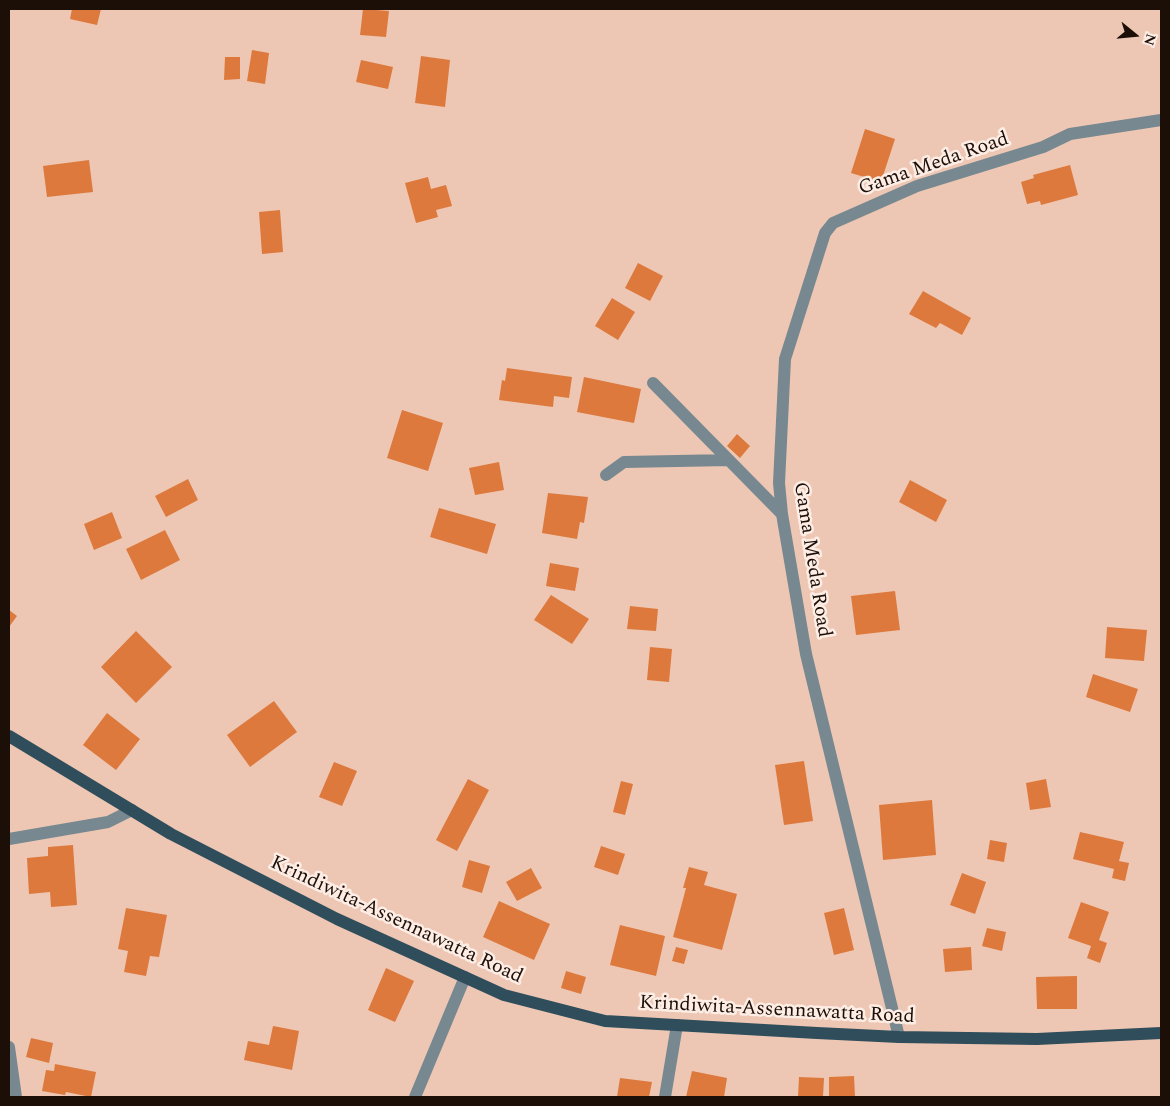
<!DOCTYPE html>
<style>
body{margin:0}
#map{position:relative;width:1170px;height:1106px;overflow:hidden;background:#edc7b3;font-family:Spectral,serif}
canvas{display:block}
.frame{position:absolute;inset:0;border:10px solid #1b0f08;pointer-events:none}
.north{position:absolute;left:1110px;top:10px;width:50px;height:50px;-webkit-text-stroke:4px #fdede5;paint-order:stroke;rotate:107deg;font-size:14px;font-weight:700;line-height:20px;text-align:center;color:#1b0f08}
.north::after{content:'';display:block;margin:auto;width:18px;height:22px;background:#1b0f08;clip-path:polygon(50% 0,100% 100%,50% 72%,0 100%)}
</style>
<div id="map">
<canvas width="1170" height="1106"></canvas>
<div class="frame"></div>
<div class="north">N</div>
</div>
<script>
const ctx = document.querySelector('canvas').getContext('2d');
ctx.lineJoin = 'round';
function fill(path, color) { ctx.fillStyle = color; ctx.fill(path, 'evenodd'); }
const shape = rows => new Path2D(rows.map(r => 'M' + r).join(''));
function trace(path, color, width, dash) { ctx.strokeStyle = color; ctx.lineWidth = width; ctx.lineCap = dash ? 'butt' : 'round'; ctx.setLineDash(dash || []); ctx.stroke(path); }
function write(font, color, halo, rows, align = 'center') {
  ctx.font = font + ' Spectral,serif'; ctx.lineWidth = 5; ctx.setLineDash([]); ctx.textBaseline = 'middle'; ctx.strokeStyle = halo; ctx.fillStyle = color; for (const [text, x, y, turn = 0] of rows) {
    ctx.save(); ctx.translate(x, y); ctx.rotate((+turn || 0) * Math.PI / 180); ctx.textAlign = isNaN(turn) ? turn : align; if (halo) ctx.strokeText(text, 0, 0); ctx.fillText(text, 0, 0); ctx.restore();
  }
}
fill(shape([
 [72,9,101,9,97,25,70,19],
 [363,9,389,11,386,37,360,35],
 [252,50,269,53,265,84,247,81],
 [421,56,450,60,445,107,415,103],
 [225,57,240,57,240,79,224,80],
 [361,60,393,67,388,89,356,82],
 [865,129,895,139,881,182,851,173],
 [89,160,93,192,47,197,43,166],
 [1070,165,1078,195,1041,205,1040,201,1027,204,1021,182,1034,178,1033,175],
 [428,177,431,189,446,185,452,206,436,210,438,217,416,223,405,183],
 [280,210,283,252,262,254,259,212],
 [638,263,663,276,650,301,625,288],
 [923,291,971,318,962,335,940,323,936,328,909,314],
 [612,298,635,312,618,340,595,326],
 [507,368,572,377,569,398,554,396,553,407,499,400,502,380,505,381],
 [584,377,641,389,634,423,577,412],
 [402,410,443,423,428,471,387,458],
 [737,434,750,446,740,458,727,446],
 [499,462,504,490,475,495,469,468],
 [188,479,198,500,166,517,155,496],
 [910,480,947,500,936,522,899,502],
 [548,493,588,497,584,523,580,522,577,539,542,533],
 [439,508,496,524,487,554,430,537],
 [112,512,122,538,94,550,84,524],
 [165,530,180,560,141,580,126,549],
 [550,563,579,568,575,591,546,586],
 [895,591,900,630,856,635,851,596],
 [551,595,589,619,572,644,534,620],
 [630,606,658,609,656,631,627,629],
 [9,610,17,616,9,627],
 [1107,627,1147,630,1144,661,1105,658],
 [136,631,172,667,136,703,101,667],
 [650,647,672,649,669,682,647,680],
 [1093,674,1138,689,1130,712,1086,697],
 [274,701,297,732,250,767,227,735],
 [107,713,140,739,116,770,83,745],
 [804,761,813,821,784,825,775,765],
 [334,762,357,771,342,806,319,797],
 [468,779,489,790,457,851,436,840],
 [1046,779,1051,807,1030,810,1026,783],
 [621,781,633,784,625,815,613,812],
 [932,800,936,855,883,860,879,805],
 [1080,832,1124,842,1119,861,1129,863,1125,881,1112,878,1114,869,1073,859],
 [990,840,1007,843,1004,862,987,859],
 [73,845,77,905,51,907,50,892,29,894,27,858,48,856,48,847],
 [601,846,625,854,618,875,594,867],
 [469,860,490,866,482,893,462,887],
 [689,867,708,872,704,885,737,894,722,950,673,937,686,888,683,888],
 [531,868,542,888,517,901,506,882],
 [962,873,986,882,975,914,950,905],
 [499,901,550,924,534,960,483,937],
 [1081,902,1109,912,1099,940,1107,943,1100,963,1087,958,1091,946,1068,938],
 [126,908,167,915,159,957,150,956,146,976,124,972,128,951,118,949],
 [844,908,854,950,834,955,824,913],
 [620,925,665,936,656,976,610,965],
 [987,928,1006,932,1002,951,982,946],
 [676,947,688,950,684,964,672,961],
 [971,947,972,970,945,972,943,949],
 [386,968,414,981,395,1022,368,1010],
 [566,971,586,977,581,994,561,988],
 [1077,976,1077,1009,1037,1009,1036,977],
 [273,1026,299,1031,292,1070,244,1060,248,1041,269,1045],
 [31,1038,53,1043,49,1063,26,1057],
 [55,1064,96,1072,91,1097,66,1092,65,1095,42,1091,46,1070,54,1071],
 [692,1071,727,1078,724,1097,686,1097],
 [854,1076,855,1097,829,1097,829,1077],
 [799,1077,824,1078,823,1097,798,1097],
 [620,1078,652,1082,649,1097,617,1097]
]), '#dd793c');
trace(shape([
 [653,383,782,514],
 [606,475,624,462,729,460],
 [9,839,108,822,132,810],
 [899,1037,806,654,782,514,779,483,785,359,825,233,833,223,917,186,1043,147,1070,134,1161,120],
 [9,1047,16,1097],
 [415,1097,465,977],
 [665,1097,677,1025]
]), '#778890', 12);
trace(shape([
 [9,736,171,834,337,919,504,995,605,1021,817,1033,899,1037,1037,1039,1161,1033]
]), '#2f4d5b', 12);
write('20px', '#1b0f08', '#fdede5', [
 ["Gama Meda Road",934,165,-19],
 ["Gama Meda Road",811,560,81],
 ["Krindiwita-Assennawatta Road",396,921,25],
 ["Krindiwita-Assennawatta Road",777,1011,3]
]);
</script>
